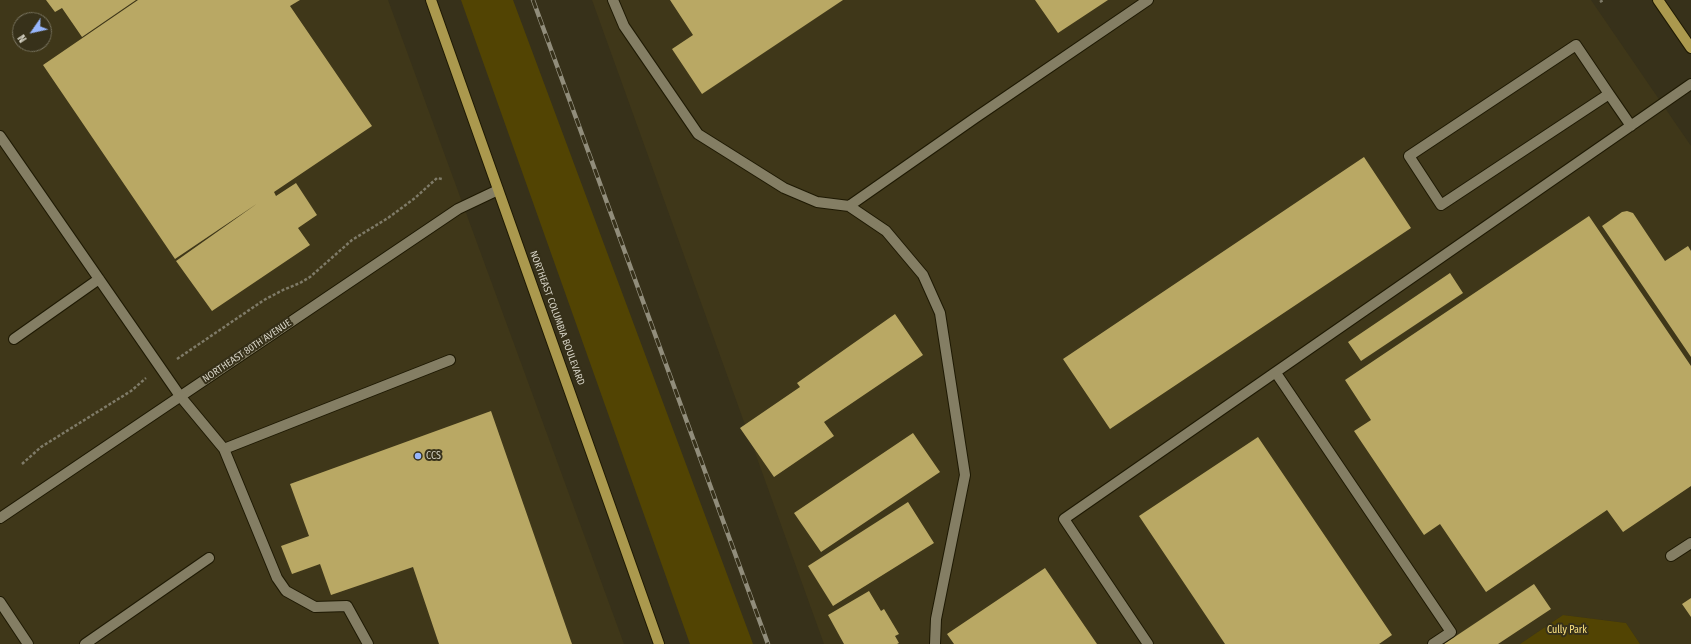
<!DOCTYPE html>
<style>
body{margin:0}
#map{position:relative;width:1691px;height:644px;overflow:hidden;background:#37311a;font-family:"Fira Sans Condensed",sans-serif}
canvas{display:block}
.north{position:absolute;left:12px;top:12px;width:40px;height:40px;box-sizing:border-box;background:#37311a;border:1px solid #77725e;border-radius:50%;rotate:236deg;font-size:11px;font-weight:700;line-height:16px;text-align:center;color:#d6d3c5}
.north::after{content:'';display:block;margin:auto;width:14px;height:18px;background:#97b6fd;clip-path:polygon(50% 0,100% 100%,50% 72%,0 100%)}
</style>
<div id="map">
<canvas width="1691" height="644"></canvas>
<div class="north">N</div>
</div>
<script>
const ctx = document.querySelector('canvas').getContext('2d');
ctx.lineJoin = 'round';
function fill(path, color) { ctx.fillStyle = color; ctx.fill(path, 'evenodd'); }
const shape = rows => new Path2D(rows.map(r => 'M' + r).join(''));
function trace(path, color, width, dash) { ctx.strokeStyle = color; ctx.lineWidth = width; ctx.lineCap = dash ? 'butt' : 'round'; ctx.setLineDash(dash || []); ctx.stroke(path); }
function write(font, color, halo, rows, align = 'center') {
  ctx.font = font + ' "Fira Sans Condensed",sans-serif'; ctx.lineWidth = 4; ctx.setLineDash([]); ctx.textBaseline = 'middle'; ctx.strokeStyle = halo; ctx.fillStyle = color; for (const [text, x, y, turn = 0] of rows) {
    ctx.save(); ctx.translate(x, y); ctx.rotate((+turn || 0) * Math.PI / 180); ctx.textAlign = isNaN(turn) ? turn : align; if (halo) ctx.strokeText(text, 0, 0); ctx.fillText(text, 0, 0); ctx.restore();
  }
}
fill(shape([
 [0,0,388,0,624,644,0,644],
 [20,20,44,20,44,44,20,44],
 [592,0,1591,0,1691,146,1691,644,1640,644,1626,623,1563,615,1520,644,824,644]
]), '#3f3719');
fill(shape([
 [461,0,513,0,753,644,690,644],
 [1563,615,1626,623,1640,644,1520,644]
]), '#524403');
fill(shape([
 [46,0,136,0,82,37,62,8,55,12],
 [138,0,300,0,290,6,372,126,274,192,276,196,296,183,317,215,298,228,310,245,212,311,176,261,258,203,175,259,43,65],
 [670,0,843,0,702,94,672,49,693,35],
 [1035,0,1108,0,1058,33],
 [1364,157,1411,228,1110,429,1063,359],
 [1627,211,1633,213,1665,261,1688,246,1691,251,1691,357,1602,226,1622,212],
 [1589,216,1691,366,1691,486,1623,532,1607,510,1486,592,1440,524,1424,535,1354,431,1371,420,1345,380],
 [1450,273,1463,293,1361,361,1348,342],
 [895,314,923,355,824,422,834,436,774,477,740,428,800,387,797,383],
 [491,411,572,644,439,644,413,567,331,595,320,564,292,574,281,546,309,536,290,484],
 [913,433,940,472,821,552,794,513],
 [1258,437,1392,635,1379,644,1225,644,1139,516],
 [908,502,934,543,833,606,808,566],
 [1045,568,1097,644,954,644,947,634],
 [1534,584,1551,609,1498,644,1444,644],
 [869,591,881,611,884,609,899,634,895,636,899,643,897,644,844,644,828,615],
 [1691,598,1691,617,1682,604]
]), '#b9a864');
const lane = shape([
 [613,0,624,26,698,134,784,188,817,202,849,206,975,118,1148,0],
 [1576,45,1609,94,1441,205,1409,156,1576,45],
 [1609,94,1631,126],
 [0,136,180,396,224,449,450,360],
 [849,206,886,231,923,275,940,313,965,475,936,619,935,644],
 [14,339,99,279],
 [1276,373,1451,632,1433,644],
 [224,449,277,578,286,591,315,607,347,606,368,644],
 [1671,556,1691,543],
 [0,602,28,644],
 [85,644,209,558],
 [1148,644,1064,519,1691,84]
]);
const secondary = shape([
 [0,518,458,209,498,190]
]);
const primary = shape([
 [431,0,659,644],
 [1658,0,1691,48]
]);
trace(lane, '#1e1903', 12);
trace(secondary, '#1e1903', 12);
trace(primary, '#1e1903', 12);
trace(shape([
 [1600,2,1603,0],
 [177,359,264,300,283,290,300,283,310,277,352,240,388,218,415,198,437,178,442,179],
 [22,464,41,447,131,391,146,378]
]), '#7f7b68', 2.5, [3, 2]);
trace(lane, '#847e64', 10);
trace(secondary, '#847e64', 10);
trace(primary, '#ab994e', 10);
const rail = shape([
 [533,0,768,644]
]);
trace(rail, '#918d7b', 4.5);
trace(rail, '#37311a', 3, [9]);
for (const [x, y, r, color] of [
 [418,456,4,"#97b6fd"]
]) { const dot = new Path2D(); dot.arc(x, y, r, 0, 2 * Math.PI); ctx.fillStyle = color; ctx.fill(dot); trace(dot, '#37311a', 1.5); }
write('10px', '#d6d3c5', '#37311a', [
 ["NORTHEAST COLUMBIA BOULEVARD",557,318,70],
 ["NORTHEAST 80TH AVENUE",247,351,-34]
]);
write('10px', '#d6d3c5', '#37311a', [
 ["CCS",426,456]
], 'left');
write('10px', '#fbe282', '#37311a', [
 ["Cully Park",1567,630]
]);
</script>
